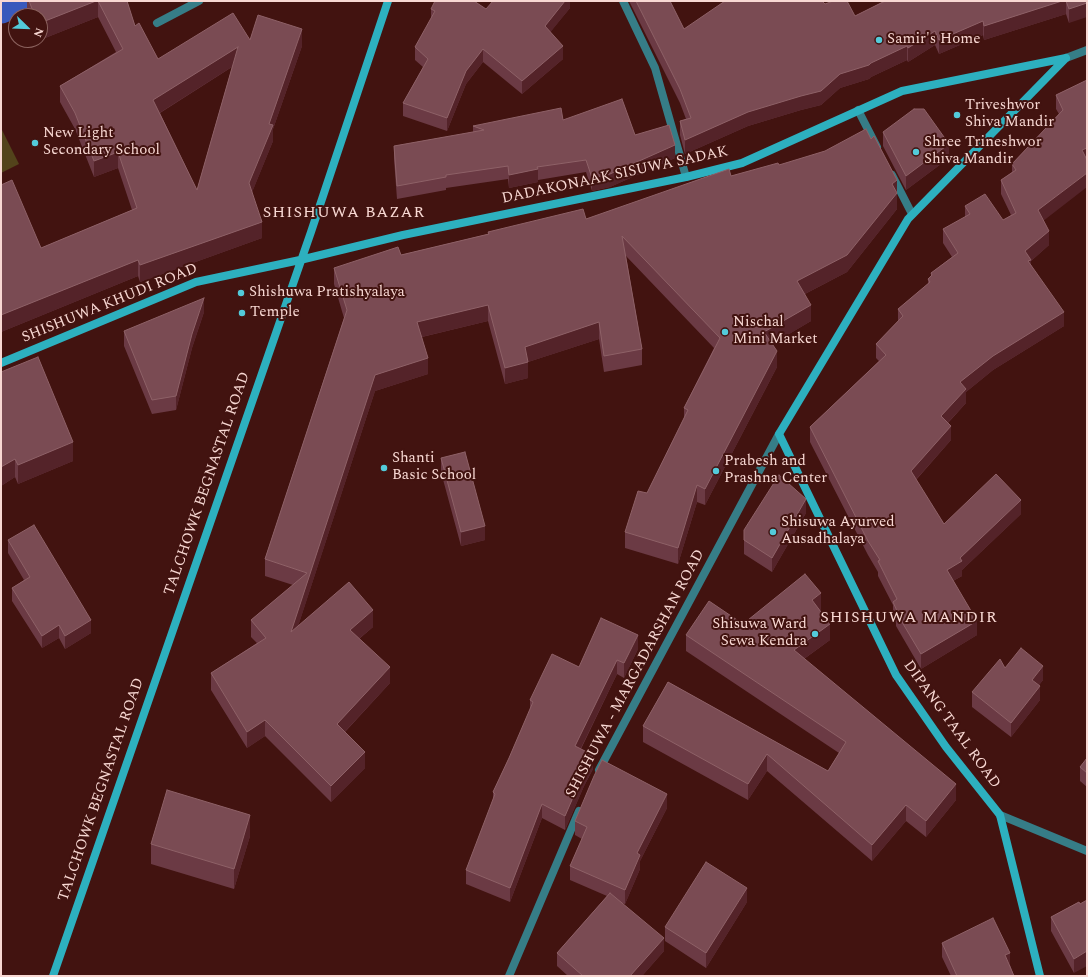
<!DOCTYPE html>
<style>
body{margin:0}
#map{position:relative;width:1088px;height:977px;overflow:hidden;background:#421310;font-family:Spectral,serif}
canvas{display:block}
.frame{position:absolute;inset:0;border:2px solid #f8d8d3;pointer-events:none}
.north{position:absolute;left:8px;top:8px;width:40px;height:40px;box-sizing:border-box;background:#421310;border:1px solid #8b625e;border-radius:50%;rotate:113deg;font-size:11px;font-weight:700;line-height:16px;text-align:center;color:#f8d8d3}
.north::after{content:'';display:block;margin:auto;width:14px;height:18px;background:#53cbda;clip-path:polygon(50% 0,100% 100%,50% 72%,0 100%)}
</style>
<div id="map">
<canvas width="1088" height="977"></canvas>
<div class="frame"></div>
<div class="north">N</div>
</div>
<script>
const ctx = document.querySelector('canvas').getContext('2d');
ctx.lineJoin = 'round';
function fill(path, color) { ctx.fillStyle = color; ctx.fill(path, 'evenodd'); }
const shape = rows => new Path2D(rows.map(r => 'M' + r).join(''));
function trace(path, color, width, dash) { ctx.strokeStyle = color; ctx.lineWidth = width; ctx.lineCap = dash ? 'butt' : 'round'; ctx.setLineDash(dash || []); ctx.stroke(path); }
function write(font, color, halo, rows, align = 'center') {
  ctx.font = font + ' Spectral,serif'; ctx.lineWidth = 4; ctx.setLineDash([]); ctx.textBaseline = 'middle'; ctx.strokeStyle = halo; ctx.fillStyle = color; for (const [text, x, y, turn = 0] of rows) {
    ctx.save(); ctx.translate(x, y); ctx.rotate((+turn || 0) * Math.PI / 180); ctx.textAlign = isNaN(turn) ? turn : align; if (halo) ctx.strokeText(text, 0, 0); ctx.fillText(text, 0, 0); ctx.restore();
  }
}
fill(shape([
 [1,128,19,164,1,173]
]), '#53431b');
trace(shape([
 [1,7,16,1]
]), '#3959bc', 33);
trace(shape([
 [623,1,655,68,686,177],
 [157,23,199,1],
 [1066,58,1087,50],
 [858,110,877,147],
 [892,175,912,214],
 [599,770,779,434],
 [1000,815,1087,851],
 [509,976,579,811]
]), '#367d87', 8);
trace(shape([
 [1,363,196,282,300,260,403,235,686,177,742,163,902,91,1066,58],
 [53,976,311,232,388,1],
 [1040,976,1000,815,946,747,896,675,779,434,908,219,1066,58]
]), '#2db0bf', 8);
fill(shape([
 [27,1,127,1,135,26,158,59,250,40,302,46,273,129,273,141,252,192,262,238,140,282,138,276,1,332,1,185,41,248,132,210,118,168,94,177,75,129,60,102,60,86,116,52,98,17,40,40,40,16,28,16,27,12],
 [232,67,197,190,160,113],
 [570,1,570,8,550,32,563,59,522,94,483,62,466,84,447,131,403,116,403,103,423,67,415,60,415,47,431,19,431,9,486,9],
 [629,1,670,1,684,29,825,4,855,16,885,1,1087,1,1069,23,1066,14,984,40,983,35,939,54,935,45,908,62,907,60,871,77,869,79,840,88,821,105,801,110,748,126,685,154,680,135,680,121,686,119,680,103],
 [1087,80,1043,220,1049,245,1031,261,1031,265,1064,326,993,370,966,392,966,403,948,423,951,440,916,480,944,524,1021,514,962,570,962,576,953,581,977,635,921,669,896,626,896,623,893,616,893,605,878,576,878,572,868,555,810,442,810,427,879,361,876,358,876,344,898,321,898,309,928,284,928,279,931,277,931,273,952,257,943,243,943,229,965,217,965,206,1003,220,1011,215,1001,194,1001,180,1012,172,1012,164,1059,114,1056,109,1056,95],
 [563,120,635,135,675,158,610,187,592,191,586,172,538,180,538,182,509,188,508,179,446,188,446,190,397,199,394,159,394,146,473,132,473,126],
 [883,132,949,158,906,190,883,146],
 [871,139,897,180,897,209,847,272,805,294,811,321,772,344,777,367,705,505,697,502,678,564,625,548,625,532,647,493,684,418,684,408,714,348,626,256,642,349,642,365,604,372,599,339,528,362,528,378,505,384,488,321,422,337,428,374,375,391,298,626,373,627,359,639,390,683,345,732,365,768,331,802,265,736,247,748,211,690,211,673,257,643,251,637,251,620,293,585,265,576,265,559,344,318,334,284,334,268,401,255,488,234,488,232,586,219,731,176,779,165],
 [204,312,192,348,176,410,152,414,124,346,124,331],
 [1,372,73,461,18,484,15,477,1,486],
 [441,458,485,540,461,546,441,472],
 [806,513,772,572,744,554,744,530],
 [8,540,91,633,65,649,59,638,42,648,12,601,12,588,24,580,8,553],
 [821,609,820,610,830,640,804,659,956,800,926,837,906,821,872,861,767,771,748,800,643,742,643,726,668,682,828,771,839,753,686,651,686,635,743,624],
 [638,649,624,678,617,674,581,749,593,769,584,786,565,830,542,818,510,902,466,884,466,870,493,801,493,792,509,758,530,710,530,700],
 [1005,668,1043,680,1039,685,1040,700,1011,737,972,707,972,692],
 [1087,758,1087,787,1080,781,1080,767],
 [667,808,640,861,640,869,625,904,621,903,664,951,642,976,568,976,557,966,557,953,607,896,570,880,570,866,582,839,575,835,575,821],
 [250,836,234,889,151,864,151,844],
 [747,902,706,968,665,941,665,927],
 [1079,902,1074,973,1051,931,1051,917],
 [942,943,1010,965,1014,976,951,976,942,957]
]), '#6b3a44');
fill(shape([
 [96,1,98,1,98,17,40,40,40,23],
 [565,1,570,1,570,8,545,39,545,26],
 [1062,1,1066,1,1066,14,984,40,984,26],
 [1087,3,1087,17,1069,23,1069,9],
 [983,21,983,35,939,54,939,40],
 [302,29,302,46,273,129,273,141,249,200,249,183],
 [935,31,935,45,908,62,908,48],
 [563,46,563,59,522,94,522,81],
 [907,46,907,60,871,77,869,79,840,88,821,105,801,110,748,126,685,154,685,140,748,112,840,74,871,63],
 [238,47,238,63,153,117,153,100],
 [483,49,483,62,466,84,447,131,447,118,466,71],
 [949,144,949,158,906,190,906,176],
 [675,145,675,158,610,187,592,191,592,178],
 [1087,148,1087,162,1082,150],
 [118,152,118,168,94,177,94,161],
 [538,169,538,182,509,188,509,175],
 [1087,173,1087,187,1038,225,1038,210],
 [897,180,897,209,847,272,797,298,797,281,892,184],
 [262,222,262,238,140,282,140,265],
 [1049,231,1049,245,1031,261,1031,274,1025,251],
 [138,260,138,276,1,332,1,315],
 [204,298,204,312,192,348,176,410,176,396,192,334],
 [488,305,488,321,417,338,417,322],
 [811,305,811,321,764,349,764,332],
 [1064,312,1064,326,993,370,966,392,966,403,941,430,941,416,960,382,993,356],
 [599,322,599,339,528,362,528,378,505,384,505,368,525,347],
 [777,351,777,367,705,505,705,489],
 [428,358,428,374,375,391,291,648,291,632,375,375],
 [951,426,951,440,911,485,911,471],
 [73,442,73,461,18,484,18,465],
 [15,459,15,477,1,486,1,467],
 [697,485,697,502,678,564,678,548],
 [806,499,806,513,772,572,772,558],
 [1021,500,1021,514,962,570,962,576,947,584,947,570],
 [485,526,485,540,461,546,461,532],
 [821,593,821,609,812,616,812,600],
 [373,610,373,627,350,646,350,630],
 [91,620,91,633,65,649,65,636],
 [977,621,977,635,921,669,921,654],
 [830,624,830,640,794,666,794,650],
 [59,625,59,638,42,648,42,636],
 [638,635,638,649,624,678,624,663],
 [617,660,617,674,575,760,575,746],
 [1043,666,1043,680,1032,694,1032,680],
 [390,667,390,683,337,740,337,724],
 [1040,686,1040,700,1011,737,1011,723],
 [265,720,265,736,247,748,247,732],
 [365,752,365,768,331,802,331,786],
 [767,754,767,771,748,800,748,784],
 [593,755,593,769,584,786,565,830,565,816,584,772],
 [956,784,956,800,926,837,926,821],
 [667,794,667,808,640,861,640,869,625,904,625,890,637,853],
 [542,804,542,818,510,902,510,888],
 [906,805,906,821,872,861,872,845],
 [250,815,250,836,234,889,234,869],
 [747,888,747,902,706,968,706,953],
 [664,938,664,951,642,976,630,976],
 [1087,951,1087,966,1074,973,1074,959],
 [1010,953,1010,967,1005,955]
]), '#542329');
const building = shape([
 [29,1,96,1,40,23,40,16,35,16,29,1],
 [98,1,127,1,135,26,139,23,158,59,233,13,250,40,258,15,302,29,269,124,273,125,249,183,262,222,140,265,138,260,1,315,1,185,12,180,41,248,137,208,118,152,94,161,75,113,60,86,123,49,98,1],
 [238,47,197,190,153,100,238,47],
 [435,1,474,1,486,9,493,1,565,1,545,26,563,46,522,81,483,49,466,71,447,118,403,103,428,59,415,47,435,11,431,9,435,1],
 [636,1,670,1,684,29,725,1,822,1,825,4,833,1,847,1,855,16,885,1,1062,1,984,26,983,21,939,40,935,31,908,48,907,46,871,63,869,65,840,74,821,91,801,96,748,112,685,140,680,121,691,118,680,89,636,1],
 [1066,1,1087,1,1087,3,1069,9,1066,1],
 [1087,80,1087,148,1082,150,1087,160,1087,173,1038,210,1049,231,1025,251,1031,260,1028,261,1064,312,993,356,960,382,966,389,941,416,951,426,911,471,944,524,996,474,1021,500,960,558,962,561,947,570,977,621,921,654,896,612,897,611,893,602,897,599,878,561,880,560,868,541,810,427,886,355,876,344,903,316,898,309,930,282,928,279,932,275,931,273,958,253,943,229,970,214,965,206,985,194,1003,220,1016,213,1001,180,1016,170,1012,164,1063,110,1056,95,1087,80],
 [622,99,635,135,669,125,675,145,610,174,592,178,586,160,537,167,538,169,509,175,508,166,446,175,446,177,397,186,394,146,484,130,473,126,561,108,563,120,622,99],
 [914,109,924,109,949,144,906,176,883,132,914,109],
 [866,129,871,139,874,136,897,180,892,184,897,193,847,255,797,281,811,305,764,332,777,351,705,489,697,485,678,548,625,532,638,491,647,493,688,410,684,408,720,338,622,236,642,349,604,356,599,322,525,347,528,362,505,368,488,305,417,322,428,358,375,375,291,632,349,582,373,610,350,630,390,667,337,724,365,752,331,786,265,720,247,732,211,673,266,638,251,620,307,573,265,559,347,310,334,268,398,247,401,255,489,234,488,232,583,209,586,219,729,169,731,176,778,163,779,165,825,151,866,129],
 [204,298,192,334,176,396,152,400,124,331,204,298],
 [38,357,73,442,18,465,15,459,1,467,1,372,38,357],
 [465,452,485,526,461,532,441,458,465,452],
 [779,475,806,499,772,558,744,540,744,530,779,475],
 [34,525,91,620,65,636,59,625,42,636,12,588,30,577,8,540,34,525],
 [805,574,821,593,812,600,830,624,794,650,956,784,926,821,906,805,872,845,767,754,748,784,643,726,668,682,828,771,846,742,686,635,709,601,743,624,805,574],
 [601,618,638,635,624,663,617,660,575,746,593,755,584,772,565,816,542,804,510,888,466,870,495,794,493,792,509,758,533,702,530,700,552,654,579,667,601,618],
 [1021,648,1043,666,1032,680,1040,686,1011,723,972,692,1000,659,1005,668,1021,648],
 [1087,758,1087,773,1080,767,1087,758],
 [602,760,667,794,637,853,640,855,625,890,570,866,587,827,575,821,594,776,602,760],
 [167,790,250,815,234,869,151,844,167,790],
 [706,862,747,888,706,953,665,927,706,862],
 [610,893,664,938,630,976,583,976,557,953,610,893],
 [1087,900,1087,951,1074,959,1051,917,1079,902,1080,904,1087,900],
 [993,918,1010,953,1005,955,1014,976,957,976,942,943,993,918]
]);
fill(building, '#7a4b53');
trace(building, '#8e6167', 1);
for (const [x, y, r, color] of [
 [879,40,4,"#53cbda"],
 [957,115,4,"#53cbda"],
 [35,143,4,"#53cbda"],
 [916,152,4,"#53cbda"],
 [241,293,4,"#53cbda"],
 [242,313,4,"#53cbda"],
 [725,332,4,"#53cbda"],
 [384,468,4,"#53cbda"],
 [716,471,4,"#53cbda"],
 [773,532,4,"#53cbda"],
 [815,634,4,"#53cbda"]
]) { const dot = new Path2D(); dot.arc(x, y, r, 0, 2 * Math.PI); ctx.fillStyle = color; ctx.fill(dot); trace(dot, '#421310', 1.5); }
write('15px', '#f8d8d3', '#421310', [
 ["Samir's Home",887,40],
 ["Triveshwor",965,106],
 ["Shiva Mandir",965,123],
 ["New Light",43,134],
 ["Secondary School",43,151],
 ["Shree Trineshwor",924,143],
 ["Shiva Mandir",924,160],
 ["Shishuwa Pratishyalaya",249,293],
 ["Temple",250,313],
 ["Nischal",733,323],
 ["Mini Market",733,340],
 ["Shanti",392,459],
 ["Basic School",392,476],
 ["Prabesh and",724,462],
 ["Prashna Center",724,479],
 ["Shisuwa Ayurved",781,523],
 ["Ausadhalaya",781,540],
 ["Shisuwa Ward",807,625,"right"],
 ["Sewa Kendra",807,642,"right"]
], 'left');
write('15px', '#f8d8d3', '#421310', [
 ["DADAKONAAK SISUWA SADAK",615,176,-12],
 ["SHISHUWA KHUDI ROAD",110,304,-22],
 ["TALCHOWK BEGNASTAL ROAD",208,484,-71],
 ["SHISHUWA - MARGADARSHAN ROAD",636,674,-62],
 ["DIPANG TAAL ROAD",951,725,54],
 ["TALCHOWK BEGNASTAL ROAD",102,790,-71]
]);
ctx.letterSpacing = '1px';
write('16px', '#f8d8d3', '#421310', [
 ["SHISHUWA BAZAR",344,214],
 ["SHISHUWA MANDIR",909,619]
]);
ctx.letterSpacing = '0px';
</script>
